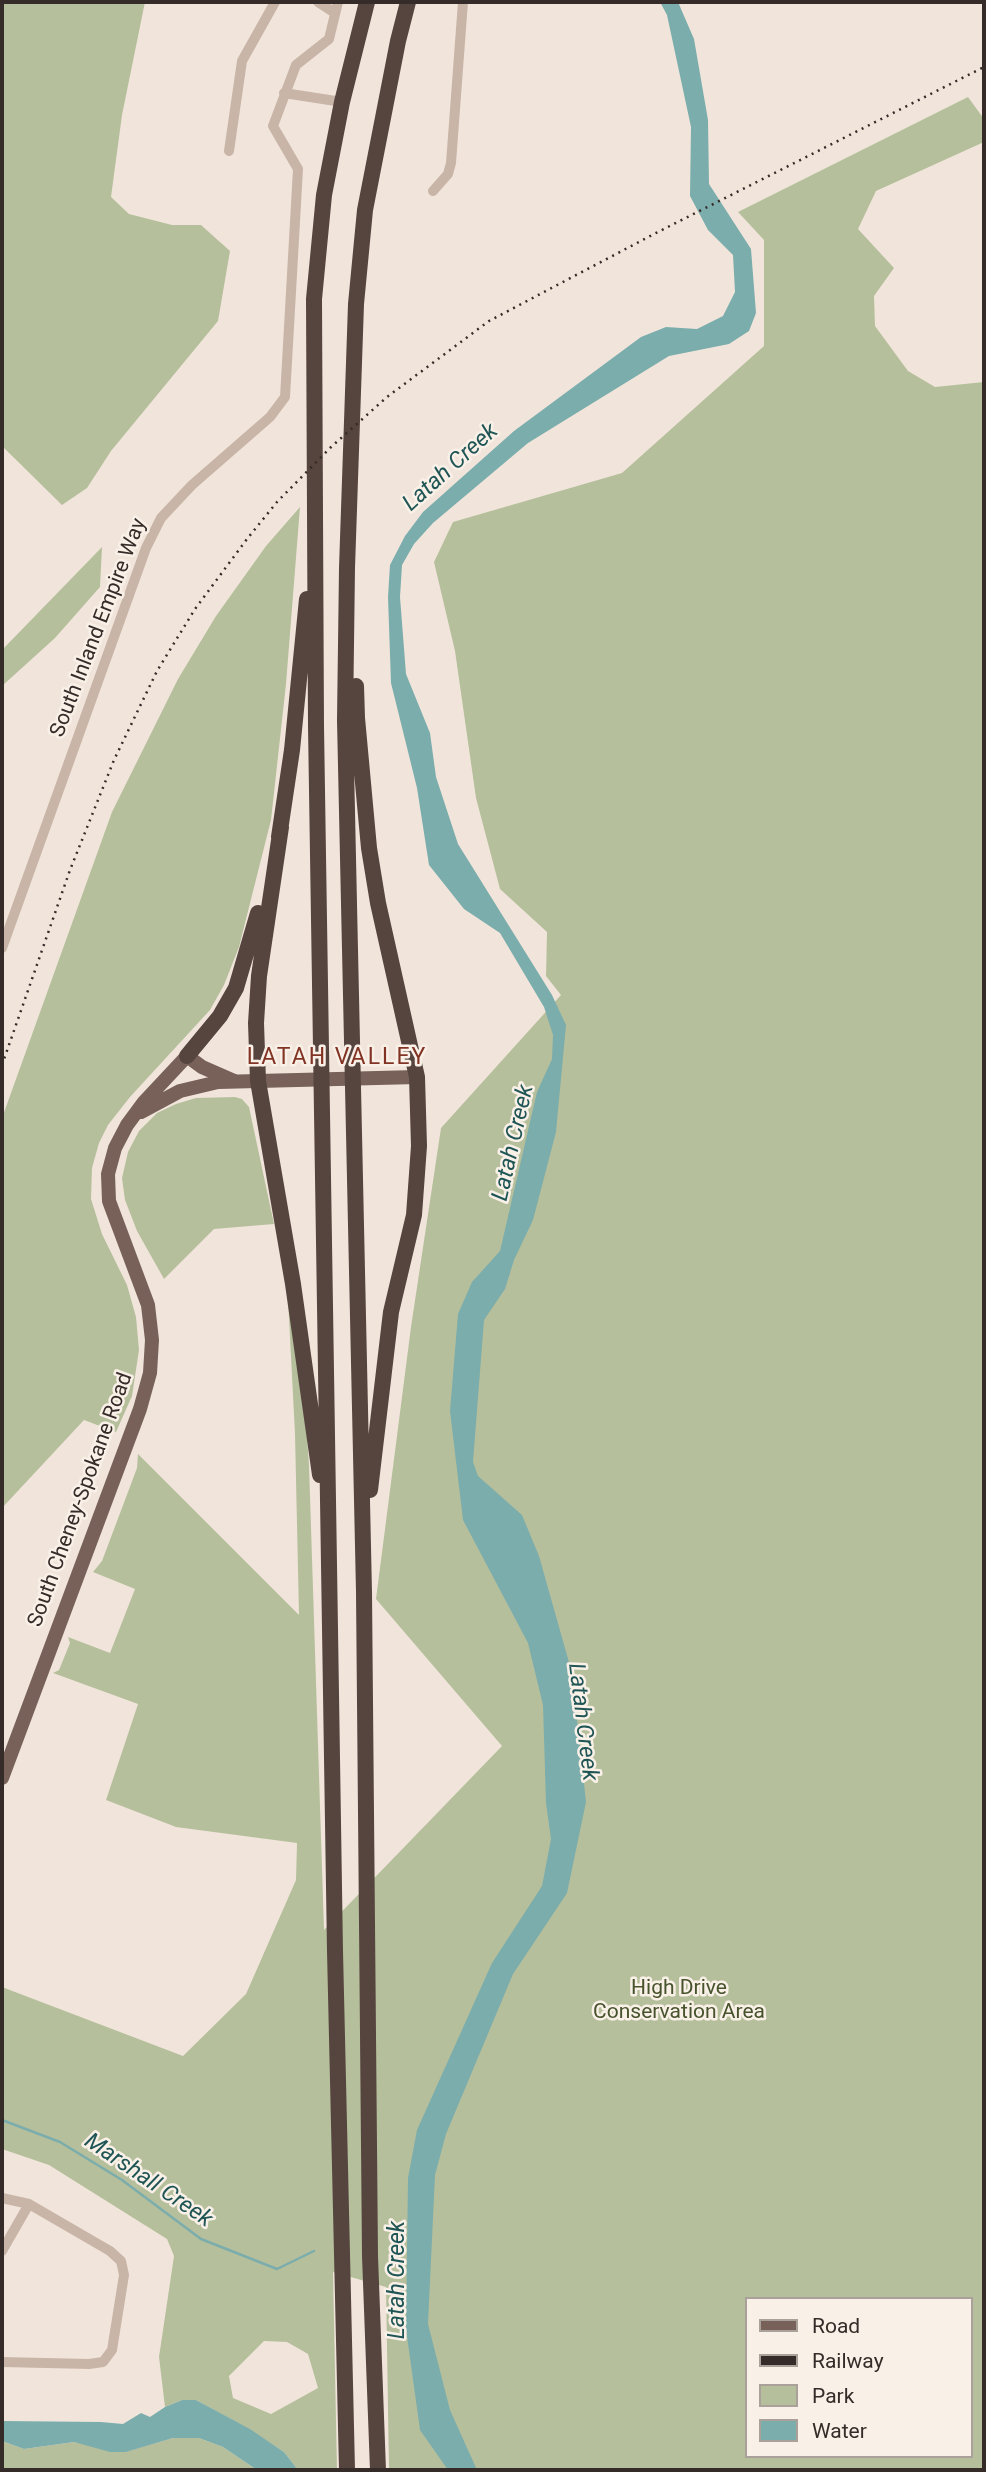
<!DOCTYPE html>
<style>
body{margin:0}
#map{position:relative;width:986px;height:2472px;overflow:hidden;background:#f1e5db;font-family:Roboto,sans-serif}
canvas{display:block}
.frame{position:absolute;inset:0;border:4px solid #352b28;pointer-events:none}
.legend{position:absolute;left:745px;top:2297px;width:228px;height:161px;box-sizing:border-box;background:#f9f0e8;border:2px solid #aba19b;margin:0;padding:9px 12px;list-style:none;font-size:21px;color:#352b28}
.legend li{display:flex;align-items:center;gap:14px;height:35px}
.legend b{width:35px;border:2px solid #aba19b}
</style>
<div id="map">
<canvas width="986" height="2472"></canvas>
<div class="frame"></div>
<ul class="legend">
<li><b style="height:9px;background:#776159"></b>Road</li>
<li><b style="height:9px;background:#352b28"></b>Railway</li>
<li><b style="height:19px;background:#b6bf9c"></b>Park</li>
<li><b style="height:19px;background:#7badac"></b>Water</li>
</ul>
</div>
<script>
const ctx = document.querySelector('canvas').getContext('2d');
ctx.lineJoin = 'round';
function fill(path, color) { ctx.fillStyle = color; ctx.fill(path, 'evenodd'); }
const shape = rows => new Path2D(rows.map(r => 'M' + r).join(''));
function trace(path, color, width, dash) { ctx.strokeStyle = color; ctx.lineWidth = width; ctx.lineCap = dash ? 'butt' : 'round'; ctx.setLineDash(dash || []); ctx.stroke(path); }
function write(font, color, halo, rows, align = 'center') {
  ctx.font = font + ' Roboto,sans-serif'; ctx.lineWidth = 5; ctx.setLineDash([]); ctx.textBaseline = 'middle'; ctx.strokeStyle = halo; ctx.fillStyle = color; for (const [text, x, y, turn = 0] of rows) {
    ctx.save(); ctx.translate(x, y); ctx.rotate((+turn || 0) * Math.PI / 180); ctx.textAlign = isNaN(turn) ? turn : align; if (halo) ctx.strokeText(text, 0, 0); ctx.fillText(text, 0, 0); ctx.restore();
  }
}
fill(shape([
 [2,2,145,2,122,115,111,197,129,214,172,225,201,225,230,251,218,321,111,451,87,488,62,505,2,446],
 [968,97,984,119,984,142,876,191,858,229,894,268,874,296,875,326,908,371,935,387,984,382,984,2470,389,2470,386,2287,333,2272,337,2470,298,2470,284,2452,249,2429,196,2400,182,2400,165,2407,159,2357,174,2256,167,2239,49,2165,2,2149,2,1987,183,2056,246,1994,296,1880,297,1843,176,1827,106,1800,138,1704,53,1673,59,1670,70,1643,68,1637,110,1653,135,1589,93,1572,102,1561,137,1468,138,1454,299,1615,295,1434,288,1299,304,1394,309,1465,324,1930,502,1746,376,1599,411,1327,441,1128,561,995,546,976,547,932,500,889,476,798,455,651,434,562,453,522,622,473,764,346,764,240,738,212],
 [746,2299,970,2299,970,2456,746,2456],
 [264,2341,287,2342,308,2354,318,2388,271,2414,233,2398,229,2376],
 [300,507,286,684,271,820,239,947,224,985,210,1010,130,1097,108,1125,99,1143,92,1168,91,1199,102,1234,127,1285,136,1317,139,1350,132,1396,116,1432,84,1420,2,1508,2,1118,112,812,178,679,216,616,266,546],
 [102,547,100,587,55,638,2,686,2,650],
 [235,1097,242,1099,249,1107,274,1224,214,1229,164,1279,137,1231,125,1200,122,1178,128,1152,139,1131,157,1113,176,1104,196,1098],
 [173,2438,199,2438,223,2447,257,2470,2,2470,2,2441,24,2449,74,2442,125,2452]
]), '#b6bf9c');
fill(shape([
 [660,2,678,2,694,39,708,120,709,184,751,249,756,313,749,331,729,344,669,356,528,443,433,523,414,544,402,565,400,597,406,674,430,733,436,777,458,844,552,995,566,1025,556,1132,533,1220,514,1260,505,1289,484,1320,473,1462,478,1476,522,1515,539,1556,572,1673,586,1802,567,1893,513,1974,446,2134,435,2175,428,2324,450,2410,477,2470,448,2470,420,2430,406,2329,408,2178,417,2130,492,1963,542,1886,551,1839,546,1803,543,1705,528,1643,463,1520,450,1411,458,1314,472,1282,500,1251,537,1092,552,1059,553,1035,544,1007,500,933,464,909,429,865,417,788,391,683,388,597,390,565,405,536,423,512,514,431,641,337,666,327,697,329,723,316,735,292,733,255,708,230,690,196,691,127,667,15],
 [182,2400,196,2400,250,2429,284,2452,298,2470,257,2470,223,2447,199,2438,173,2438,126,2452,110,2452,74,2442,24,2449,2,2441,2,2421,101,2422,123,2424,141,2413,150,2417,165,2407]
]), '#7badac');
trace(shape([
 [2,2120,60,2142,122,2180,201,2239,277,2269,314,2251]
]), '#7badac', 2.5);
trace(shape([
 [318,2,335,13],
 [284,93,342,102],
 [229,151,242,61,275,2],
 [433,191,448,174,451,163,463,2],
 [2,948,146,548,161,518,192,485,270,417,285,397,298,169,273,126,296,65,329,39,338,2],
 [2,2198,29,2204,110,2251,121,2261,124,2275,112,2350,103,2362,89,2364,2,2362],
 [2,2251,29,2204]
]), '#c9b5a8', 10);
trace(shape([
 [141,1112,180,1091,218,1082,417,1077],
 [2,1778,140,1409,150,1373,152,1340,148,1305,109,1201,108,1174,115,1148,127,1125,144,1102,187,1056,202,1067,234,1081]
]), '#776159', 14);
trace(shape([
 [356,686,357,718,369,848,378,903,417,1077,419,1146,414,1215,391,1312,370,1490],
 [281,827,259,976,256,1023,258,1081,293,1284,320,1475],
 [279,837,292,750,307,599],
 [187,1056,220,1016,236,988,258,913],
 [347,2470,335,1951,316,726,314,299,324,195,342,102,367,2],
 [378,2470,370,2256,364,1592,345,720,347,568,356,304,365,210,398,41,408,2]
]), '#56453f', 16);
trace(shape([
 [2,1065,70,870,114,760,157,671,195,609,247,539,277,502,330,448,387,397,489,321,654,234,984,67]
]), '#352b28', 2.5, [2, 5]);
write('21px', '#352b28', '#f9f0e8', [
 ["South Inland Empire Way",99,628,-69],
 ["South Cheney-Spokane Road",81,1500,-70]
]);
write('21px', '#47532c', '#f9f0e8', [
 ["High Drive",679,1989],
 ["Conservation Area",679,2013]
]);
write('italic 23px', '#1f5555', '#f9f0e8', [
 ["Latah Creek",451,468,-42],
 ["Latah Creek",514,1143,-77],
 ["Latah Creek",582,1722,83],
 ["Marshall Creek",148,2181,34],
 ["Latah Creek",398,2280,-90]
]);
ctx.letterSpacing = '2px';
write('23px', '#823424', '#f9f0e8', [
 ["LATAH VALLEY",337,1058]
]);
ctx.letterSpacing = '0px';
</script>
